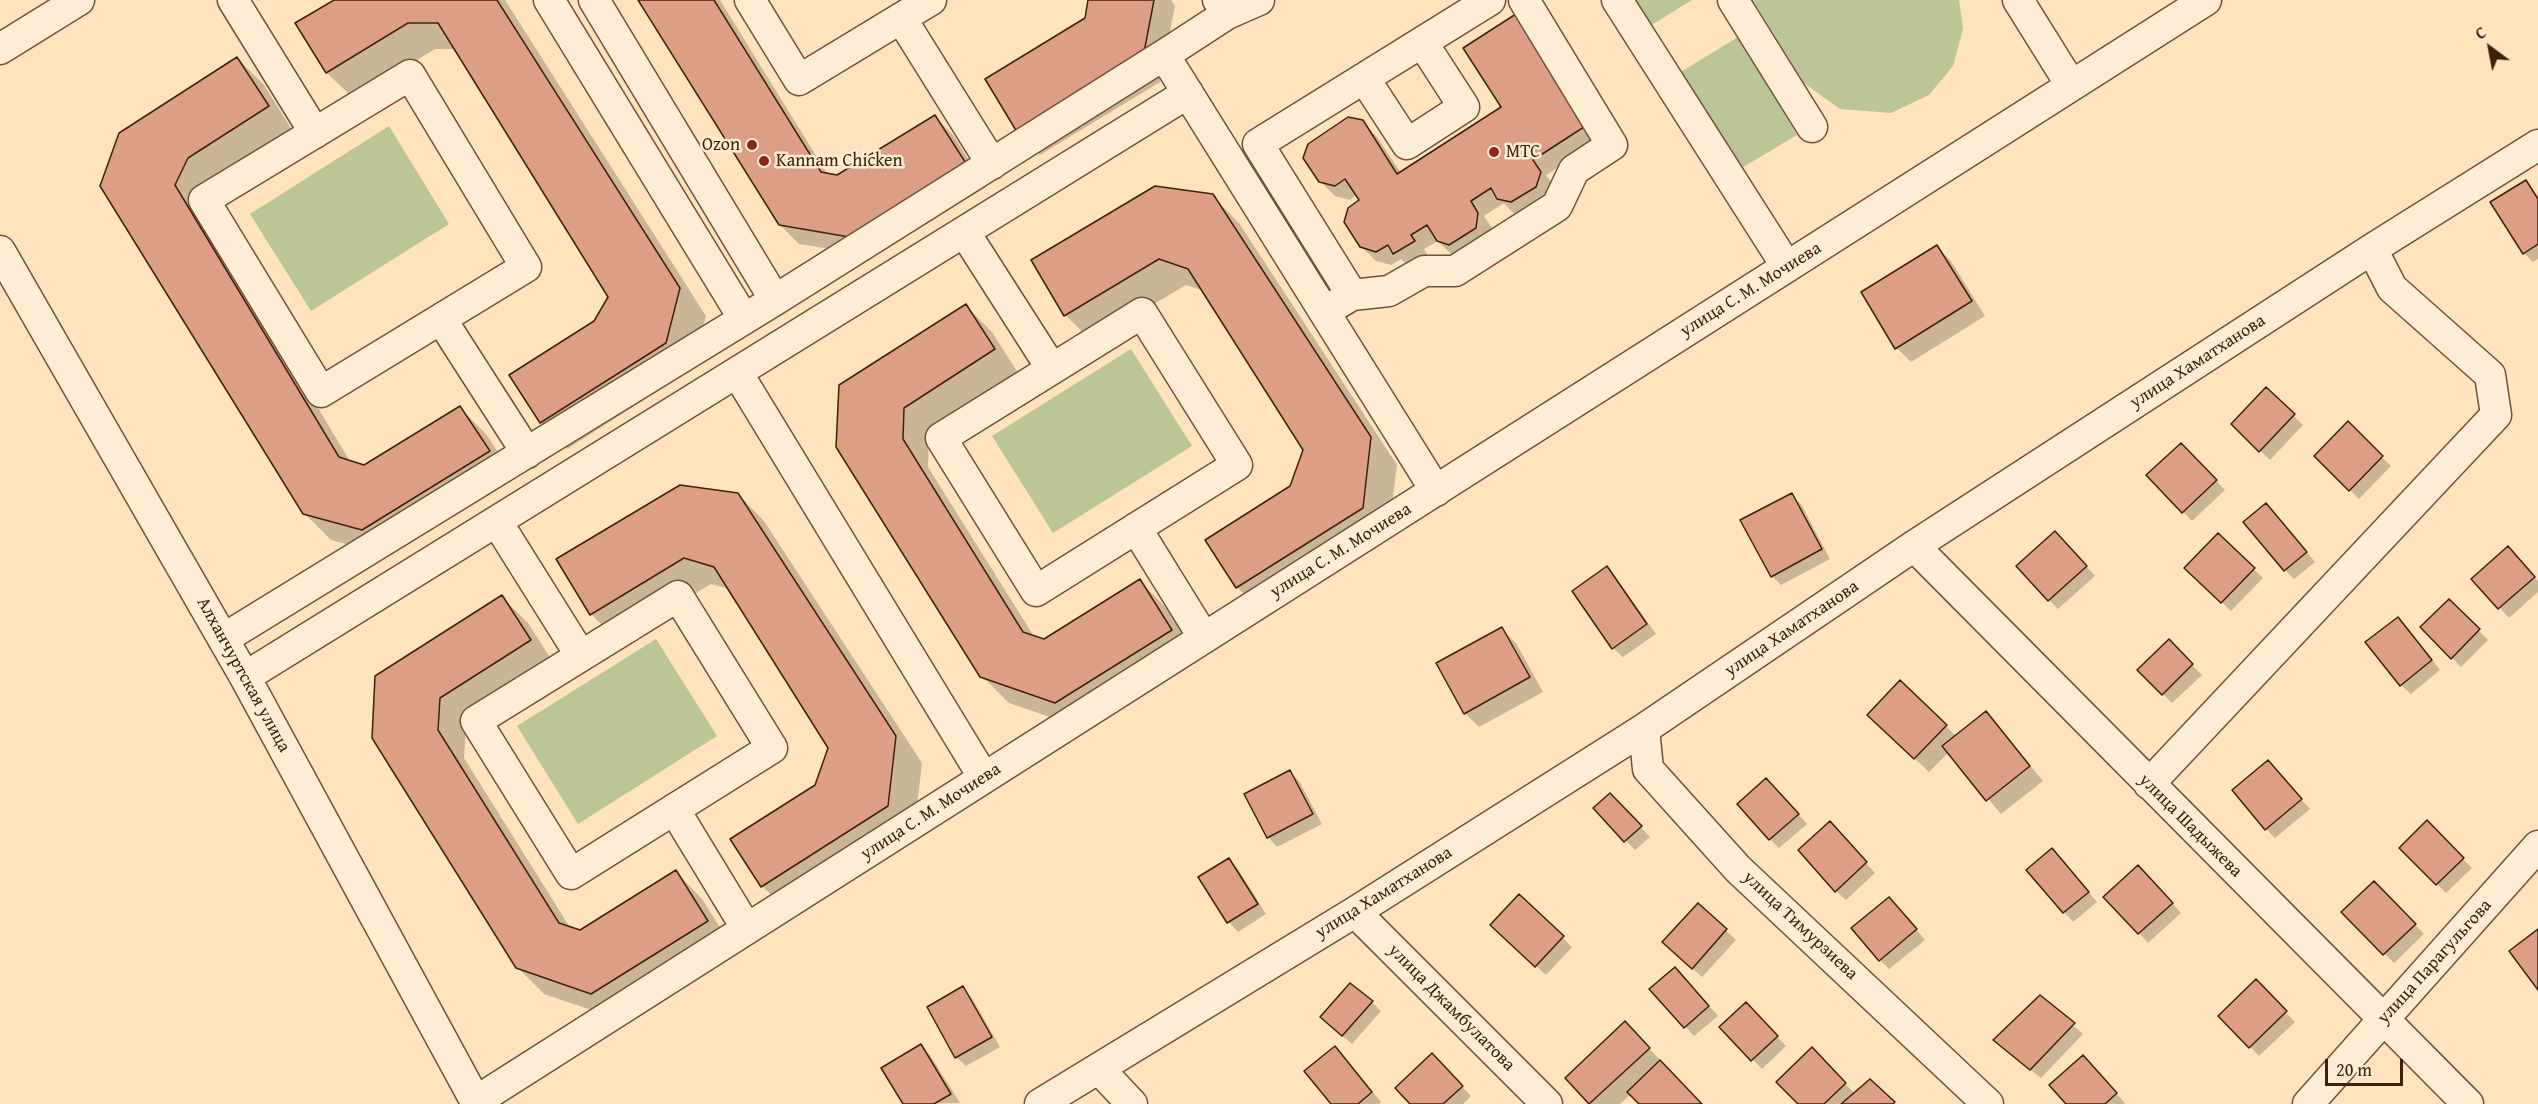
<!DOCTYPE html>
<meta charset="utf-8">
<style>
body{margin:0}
#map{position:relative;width:2538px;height:1104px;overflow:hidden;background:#fee3bd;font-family:"Gentium Book Plus",serif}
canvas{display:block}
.north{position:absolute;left:2460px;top:18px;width:60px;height:60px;-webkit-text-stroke:4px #feedd4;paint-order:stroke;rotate:328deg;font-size:16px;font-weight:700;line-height:24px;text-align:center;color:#3f210a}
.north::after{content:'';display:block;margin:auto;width:21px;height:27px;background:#3f210a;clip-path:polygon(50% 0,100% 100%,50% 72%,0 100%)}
.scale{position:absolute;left:2325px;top:1059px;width:78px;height:27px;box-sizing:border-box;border:3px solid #3f210a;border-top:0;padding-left:8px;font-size:18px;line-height:21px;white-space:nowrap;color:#3f210a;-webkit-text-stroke:4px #feedd4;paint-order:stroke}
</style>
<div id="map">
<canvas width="2538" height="1104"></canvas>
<div class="north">С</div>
<div class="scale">20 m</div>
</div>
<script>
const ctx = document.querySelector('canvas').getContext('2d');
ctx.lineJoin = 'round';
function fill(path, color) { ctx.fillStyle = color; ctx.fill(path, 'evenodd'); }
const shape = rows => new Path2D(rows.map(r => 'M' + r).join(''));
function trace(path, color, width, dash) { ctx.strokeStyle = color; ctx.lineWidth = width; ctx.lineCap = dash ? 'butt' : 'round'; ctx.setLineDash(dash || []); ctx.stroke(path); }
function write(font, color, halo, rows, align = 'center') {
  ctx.font = font + ' "Gentium Book Plus",serif'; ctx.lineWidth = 5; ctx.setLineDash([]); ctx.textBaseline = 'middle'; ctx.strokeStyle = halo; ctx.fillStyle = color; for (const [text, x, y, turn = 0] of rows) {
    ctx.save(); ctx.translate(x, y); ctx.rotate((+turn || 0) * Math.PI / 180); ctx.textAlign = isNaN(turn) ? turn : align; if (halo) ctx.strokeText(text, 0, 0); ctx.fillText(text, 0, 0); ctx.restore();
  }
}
fill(shape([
 [1627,0,1692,0,1645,29],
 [1753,0,1959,0,1963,29,1953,66,1929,95,1891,113,1840,109,1804,83],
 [1738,37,1797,135,1735,172,1676,75],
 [389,126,449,224,311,311,250,214],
 [1131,349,1192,446,1053,533,992,436],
 [656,639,717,736,578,824,517,726]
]), '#bbc595');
fill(shape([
 [337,0,505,0,706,316,692,369,567,449,541,422,511,376,595,322,610,297,456,49,435,49,354,99,327,73,298,24],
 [640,0,720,0,828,175,837,176,934,116,953,135,986,187,874,256,799,244,780,225],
 [1090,0,1171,0,1175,6,1160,82,1040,155,1021,136,1086,19],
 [1516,16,1600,140,1546,175,1555,187,1526,215,1513,213,1504,203,1484,216,1492,228,1490,242,1464,258,1452,255,1438,241,1424,249,1428,256,1409,267,1401,259,1391,265,1376,261,1361,246,1361,201,1357,194,1350,200,1335,196,1321,182,1362,122,1377,137,1401,173,1503,108],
 [237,58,264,85,294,133,201,213,351,463,364,467,460,408,486,434,515,478,389,556,331,540,304,513,101,186],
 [2526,181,2538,196,2538,259,2533,262,2524,253],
 [1212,196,1239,223,1397,465,1388,534,1263,614,1237,587,1291,487,1304,449,1204,291,1186,285,1092,341,1065,315],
 [1937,247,1951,261,1985,316,1911,362,1897,348],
 [966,306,992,332,1020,376,929,434,928,467,1035,638,1044,641,1140,581,1166,608,1197,657,1082,728,1009,703,982,676,837,447],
 [2266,389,2303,425,2270,460,2233,424],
 [2348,424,2391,466,2359,499,2316,456],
 [2181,445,2225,490,2192,521,2183,512],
 [738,494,764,521,922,763,914,833,789,912,762,886,817,786,830,748,729,589,711,584,617,640,591,614],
 [1791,495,1801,504,1830,559,1781,585,1772,576],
 [2266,505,2315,562,2294,579,2285,570],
 [2218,535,2263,578,2231,611,2186,568],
 [2064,542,2095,576,2058,609,2049,600],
 [2517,558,2538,581,2538,592,2509,618,2474,579],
 [1607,568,1616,578,1656,634,1623,657,1613,648],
 [502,597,528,623,556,667,466,725,464,758,571,929,580,932,676,872,702,899,733,948,618,1019,544,994,517,967,373,738],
 [2449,601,2488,640,2461,667,2422,627],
 [2407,628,2440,670,2411,694,2401,685],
 [1502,629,1516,643,1543,692,1479,727,1465,713],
 [2169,641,2202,675,2172,703,2139,670],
 [1900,683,1957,737,1986,713,2043,781,2001,814,1949,752,1929,772,1884,729],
 [2268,762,2310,809,2275,838,2266,829],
 [1290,772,1299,781,1322,824,1277,847,1268,837],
 [1776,789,1807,824,1779,848,1770,839],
 [1619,804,1650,837,1635,850,1595,809],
 [2427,823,2472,868,2446,893,2401,848],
 [1839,833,1875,873,1846,900,1836,891],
 [1229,860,1238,869,1266,914,1238,932,1229,922,1200,877],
 [2061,860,2097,902,2073,922,2028,870],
 [2148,876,2181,913,2148,943,2139,933],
 [2374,883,2424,934,2394,963,2344,912],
 [1519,896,1572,947,1546,975,1502,934],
 [1698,905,1736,940,1702,977,1674,952],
 [1899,908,1925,940,1889,969,1880,960],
 [1684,978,1718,1016,1694,1036,1651,989],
 [2256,981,2295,1022,2259,1056,2220,1016],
 [963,988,972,998,1000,1047,966,1066,956,1057],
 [2040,997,2083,1034,2041,1078,2004,1049],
 [1372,1002,1381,1011,1352,1044,1331,1026],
 [1746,1004,1786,1046,1762,1069,1721,1027],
 [1625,1023,1663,1063,1662,1064,1700,1104,1641,1104,1631,1094,1620,1104,1591,1104,1567,1078],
 [921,1046,930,1055,960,1103,905,1104],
 [1812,1049,1855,1094,1870,1081,1895,1104,1800,1104],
 [1344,1058,1381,1102,1379,1104,1333,1104],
 [1441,1065,1471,1096,1463,1104,1412,1104],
 [2092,1066,2125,1103,2124,1104,2068,1104]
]), '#0003');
const building = shape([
 [334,0,497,0,680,288,666,343,540,423,509,375,594,321,608,297,438,23,408,23,326,73,295,23,334,0],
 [638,0,714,0,821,172,837,175,935,115,969,168,855,238,779,225,638,0],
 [1088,0,1154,0,1142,63,1020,137,985,79,1085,18,1088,0],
 [1516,14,1587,125,1533,160,1541,172,1536,187,1511,202,1497,199,1491,188,1471,201,1478,213,1476,228,1449,245,1437,241,1427,225,1411,235,1415,241,1393,254,1388,245,1376,252,1360,247,1344,222,1348,208,1359,200,1345,179,1335,186,1319,182,1303,158,1308,144,1348,117,1363,120,1397,174,1501,107,1463,48,1516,14],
 [237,57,269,106,188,158,175,185,339,457,364,465,460,406,490,451,362,530,303,514,100,186,119,133,237,57],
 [2526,180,2538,199,2538,244,2523,254,2490,202,2526,180],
 [1155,186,1213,194,1371,437,1363,508,1236,588,1205,540,1290,486,1303,450,1188,269,1159,259,1064,316,1031,260,1155,186],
 [1937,245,1972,301,1895,349,1861,292,1937,245],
 [966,304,995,349,904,408,903,439,1023,632,1044,639,1140,579,1172,630,1055,703,980,677,836,447,839,385,966,304],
 [2266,387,2295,414,2259,452,2231,424,2266,387],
 [2348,421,2383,456,2349,491,2314,456,2348,421],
 [2181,443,2217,480,2182,513,2146,475,2181,443],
 [680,485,738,493,896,736,888,806,761,887,730,839,815,785,828,748,714,567,684,558,590,615,556,559,680,485],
 [1792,493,1822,549,1771,577,1740,520,1792,493],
 [2266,503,2307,552,2284,571,2243,522,2266,503],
 [2055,531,2087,566,2048,601,2016,566,2055,531],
 [2218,533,2255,568,2221,603,2184,568,2218,533],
 [2508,546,2535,577,2498,609,2471,579,2508,546],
 [1607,566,1647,624,1612,649,1572,591,1607,566],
 [502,595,531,640,440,698,438,730,559,923,580,930,676,870,708,921,591,994,516,968,372,738,375,676,502,595],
 [2449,599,2480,629,2451,659,2420,627,2449,599],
 [2398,617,2432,660,2400,686,2365,642,2398,617],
 [1502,627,1530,677,1464,714,1436,663,1502,627],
 [2169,639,2193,664,2162,695,2137,670,2169,639],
 [1900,680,1947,725,1914,759,1867,715,1900,680],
 [1986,711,2030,766,1986,801,1942,746,1986,711],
 [2268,760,2302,799,2265,830,2232,790,2268,760],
 [1290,770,1313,814,1267,838,1244,794,1290,770],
 [1766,778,1799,814,1769,840,1737,804,1766,778],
 [1610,793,1642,826,1624,842,1593,808,1610,793],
 [2427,820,2464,858,2436,885,2399,848,2427,820],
 [1830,821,1867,862,1835,892,1798,850,1830,821],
 [2052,848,2089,892,2063,913,2026,870,2052,848],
 [1229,858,1258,904,1227,923,1198,877,1229,858],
 [2138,865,2173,903,2138,934,2103,897,2138,865],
 [2374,881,2416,924,2383,955,2341,912,2374,881],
 [1519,894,1564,936,1535,967,1490,925,1519,894],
 [1889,897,1917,929,1879,961,1851,928,1889,897],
 [1698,903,1727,929,1692,969,1662,942,1698,903],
 [2538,929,2538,990,2509,951,2538,929],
 [1675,967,1709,1006,1684,1028,1649,989,1675,967],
 [2256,979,2287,1011,2249,1048,2218,1016,2256,979],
 [1350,983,1373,1001,1342,1036,1320,1017,1350,983],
 [963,986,992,1037,955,1058,927,1007,963,986],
 [2040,995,2075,1023,2030,1070,1993,1040,2040,995],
 [1746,1002,1778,1036,1751,1061,1719,1027,1746,1002],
 [1625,1021,1650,1048,1589,1104,1565,1078,1625,1021],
 [921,1044,951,1094,934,1104,903,1104,881,1068,921,1044],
 [1335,1046,1372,1092,1358,1104,1331,1104,1304,1071,1335,1046],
 [1812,1047,1846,1083,1824,1104,1798,1104,1776,1082,1812,1047],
 [1432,1053,1463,1086,1443,1104,1410,1104,1395,1088,1432,1053],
 [2083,1055,2117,1093,2105,1104,2066,1104,2049,1085,2083,1055],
 [1660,1060,1702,1104,1639,1104,1627,1092,1660,1060],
 [1870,1079,1895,1102,1893,1104,1841,1104,1870,1079]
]);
fill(building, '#dc9f85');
trace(building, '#3f210a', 1.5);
const minor = shape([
 [233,0,315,133],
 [549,0,744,319],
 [594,0,775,300],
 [750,0,799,80,931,0],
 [1218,0,1227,14,1164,55,1436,491],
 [1617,0,1787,267],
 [1733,0,1812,127],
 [2018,0,2071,85],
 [1227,14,1259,0],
 [901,18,992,164],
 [0,49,79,0],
 [410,75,526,267,321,392,204,200,410,75],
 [1364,78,1407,144,1464,107,1422,42],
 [965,233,1052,369],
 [0,251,245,677,477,1104],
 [1352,295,1389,291,1424,271,1455,271,1557,206,1574,170,1612,145,1524,0],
 [1337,304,1352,295,1258,144,1490,0],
 [1142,313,1237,465,1036,591,941,438,1142,313],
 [441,319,527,453],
 [738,374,984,778],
 [497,522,581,656],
 [1136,528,1204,638],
 [1914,546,2468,1104],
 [678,596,772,748,571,874,476,721,678,596],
 [223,639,775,300,1164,55],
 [245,677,1188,93],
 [1644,729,1648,769,1738,869,1988,1104],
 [2149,784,2496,415,2490,375,2392,288,2372,249],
 [674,809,747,929],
 [1355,912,1547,1104],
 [1099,1069,1132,1104],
 [475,1102,2206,0],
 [1040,1104,1355,912,1644,729,1914,546,2372,249,2538,145],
 [2308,1104,2538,846]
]);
trace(minor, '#6f5237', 33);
trace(minor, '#feedd4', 30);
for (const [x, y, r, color] of [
 [752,145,6,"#8f2418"],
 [1494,152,6,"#8f2418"],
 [764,161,6,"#8f2418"]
]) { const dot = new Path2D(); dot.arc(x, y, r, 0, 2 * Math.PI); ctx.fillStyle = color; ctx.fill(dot); trace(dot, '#feedd4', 2); }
write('18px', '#3f210a', '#feedd4', [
 ["Ozon",740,145,"right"],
 ["МТС",1506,152],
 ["Kannam Chicken",776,161]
], 'left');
write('18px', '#3f210a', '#feedd4', [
 ["улица С. М. Мочиева",1751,290,-32],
 ["улица Хаматханова",2198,362,-33],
 ["улица С. М. Мочиева",1341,551,-32],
 ["улица Хаматханова",1792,629,-34],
 ["Алханчуртская улица",243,675,61],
 ["улица С. М. Мочиева",931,812,-33],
 ["улица Шадыжева",2190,826,45],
 ["улица Хаматханова",1384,893,-32],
 ["улица Тимурзиева",1800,926,43],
 ["улица Парагульгова",2435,962,-48],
 ["улица Джамбулатова",1451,1008,45]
]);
</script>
